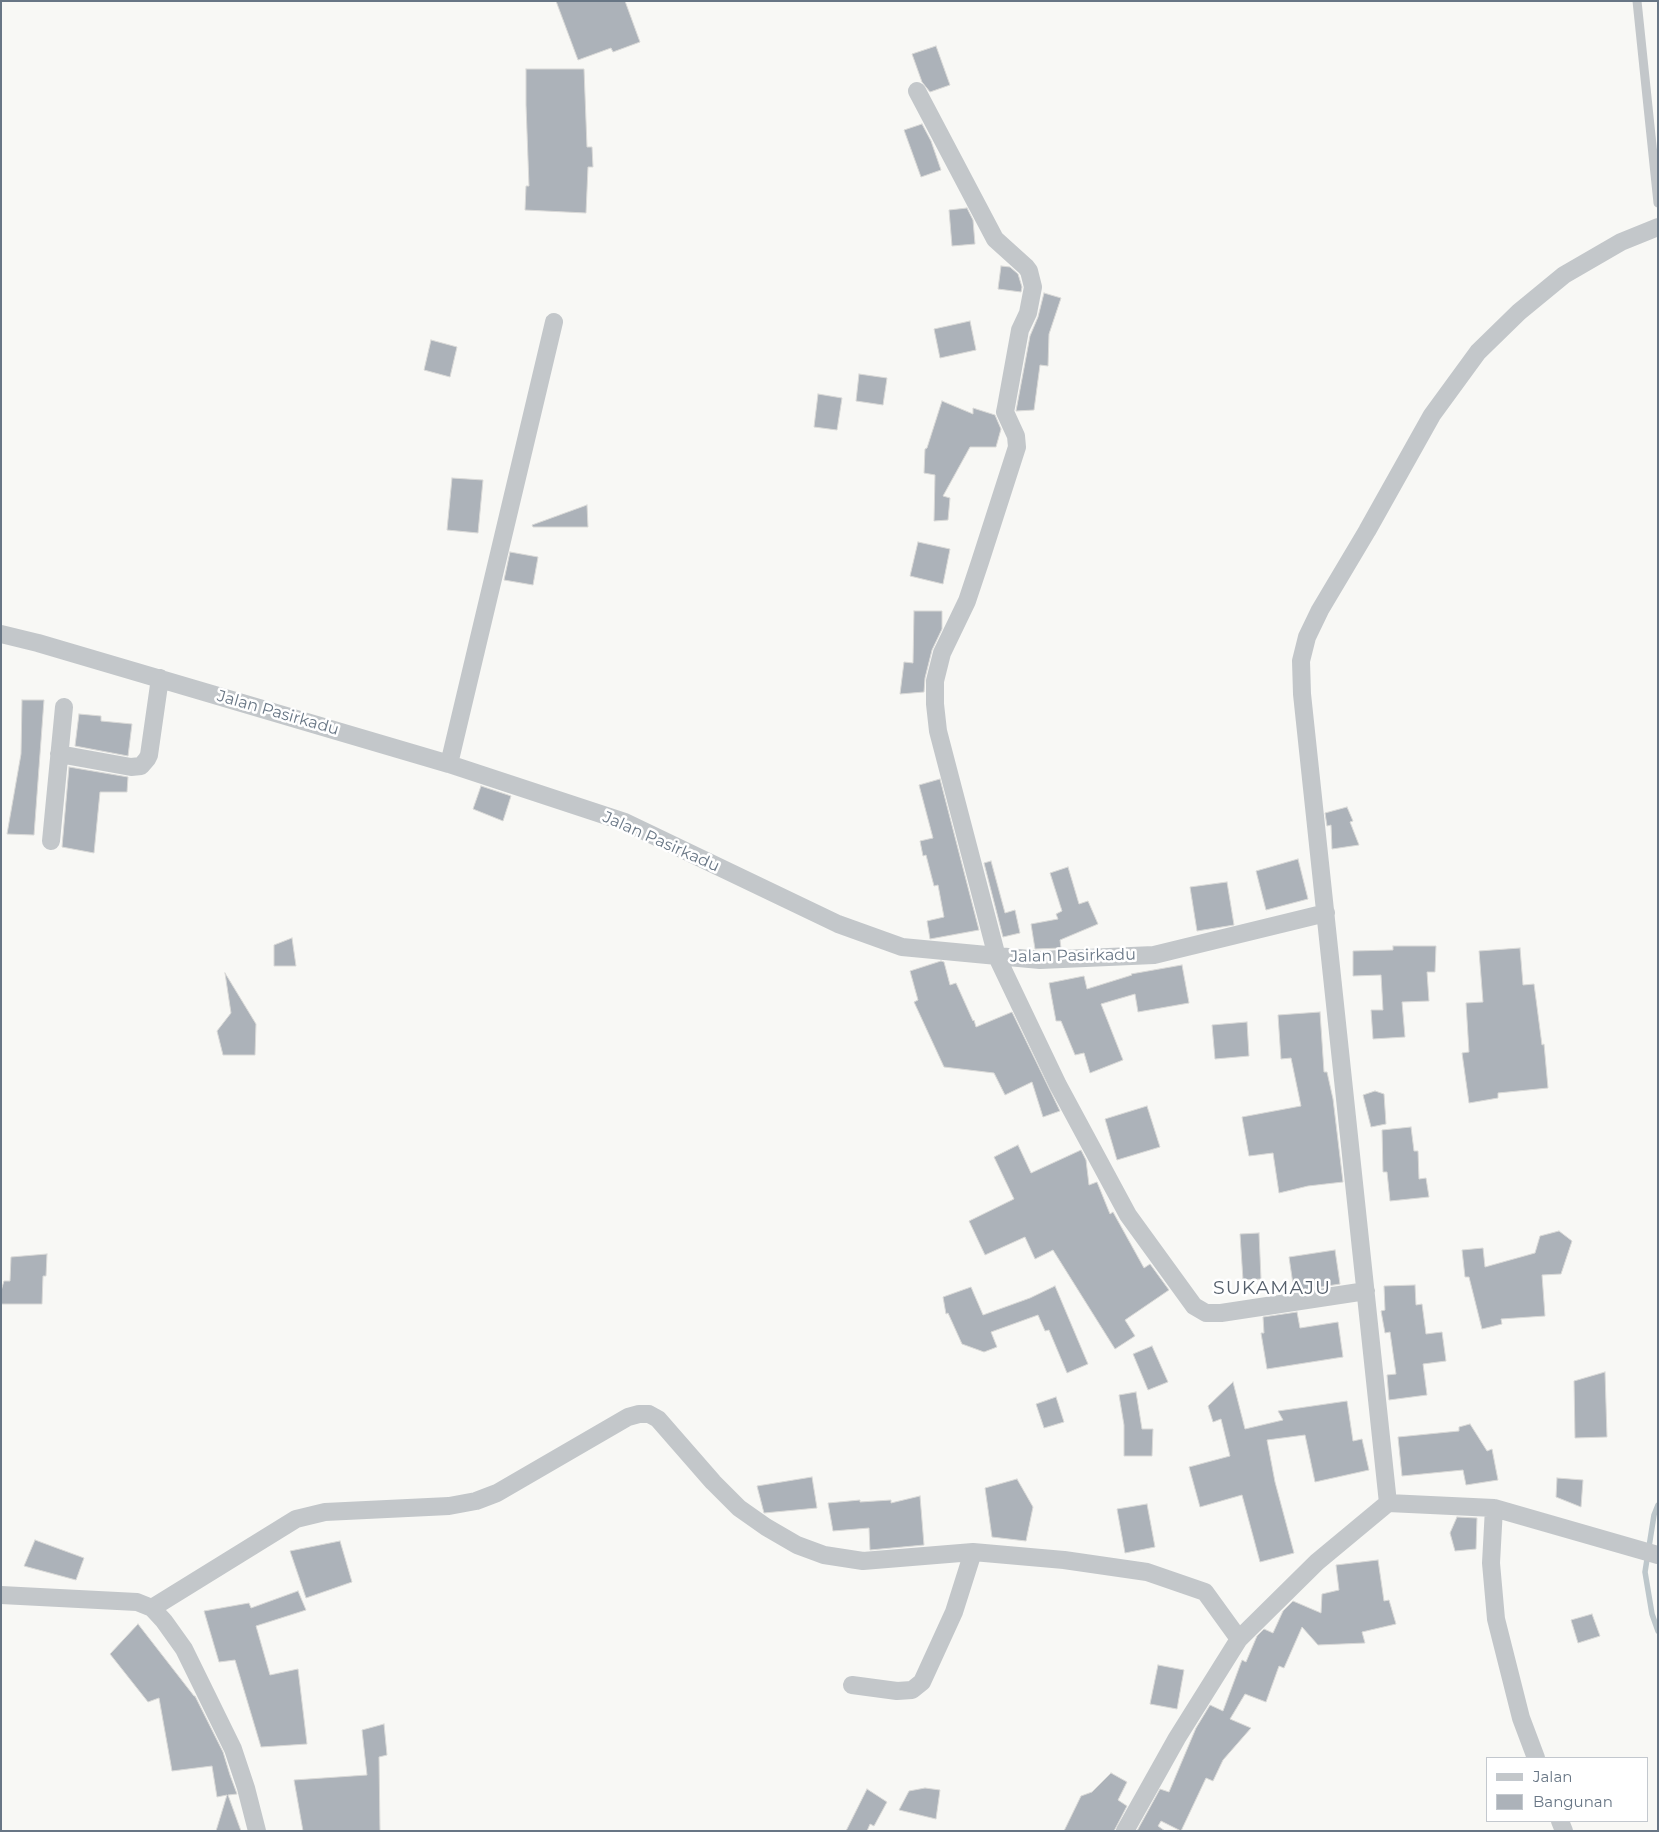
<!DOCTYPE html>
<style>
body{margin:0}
#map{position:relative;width:1659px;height:1832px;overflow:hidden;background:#f8f8f5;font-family:Montserrat,sans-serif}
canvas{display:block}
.frame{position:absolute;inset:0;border:2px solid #687685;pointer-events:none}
.legend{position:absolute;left:1486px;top:1757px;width:162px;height:65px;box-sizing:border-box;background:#fff;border:1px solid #c3c8ce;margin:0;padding:6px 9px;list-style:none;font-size:15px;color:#687685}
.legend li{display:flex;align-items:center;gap:10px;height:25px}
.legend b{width:25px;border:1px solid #c3c8ce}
</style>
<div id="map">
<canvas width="1659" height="1832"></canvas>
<div class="frame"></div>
<ul class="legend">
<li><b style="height:6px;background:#c3c7ca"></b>Jalan</li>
<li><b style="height:14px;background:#acb2b9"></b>Bangunan</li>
</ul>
</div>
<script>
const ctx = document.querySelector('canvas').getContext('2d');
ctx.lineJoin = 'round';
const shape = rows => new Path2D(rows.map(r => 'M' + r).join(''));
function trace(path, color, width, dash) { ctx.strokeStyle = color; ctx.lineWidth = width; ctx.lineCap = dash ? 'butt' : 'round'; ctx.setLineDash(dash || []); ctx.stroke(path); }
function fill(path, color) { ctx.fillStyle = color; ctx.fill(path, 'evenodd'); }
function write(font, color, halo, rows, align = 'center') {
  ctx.font = font + ' Montserrat,sans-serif'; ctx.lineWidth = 5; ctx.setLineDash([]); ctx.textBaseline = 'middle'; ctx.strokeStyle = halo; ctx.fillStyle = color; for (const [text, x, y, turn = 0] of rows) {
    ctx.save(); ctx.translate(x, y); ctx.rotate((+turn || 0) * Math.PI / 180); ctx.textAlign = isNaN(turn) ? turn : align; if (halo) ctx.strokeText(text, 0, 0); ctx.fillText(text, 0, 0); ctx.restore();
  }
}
trace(shape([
 [1658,1505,1654,1515,1645,1572,1652,1614,1658,1631]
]), '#bdc7cb', 5.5);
const building = shape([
 [556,1,625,1,640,42,613,52,611,48,578,60,556,1],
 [936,46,950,85,930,92,922,82,912,54,936,46],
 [526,69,584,69,587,147,592,147,593,167,588,167,586,213,525,210,526,186,529,186,526,105,526,69],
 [922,124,931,141,941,170,921,177,904,130,922,124],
 [967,208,973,220,975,244,952,246,949,210,967,208],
 [1001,266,1010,267,1018,274,1022,287,1021,292,998,289,1001,266],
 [1044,293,1061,298,1049,334,1048,366,1040,365,1034,410,1016,411,1030,336,1038,317,1044,293],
 [970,321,976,350,940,358,934,329,970,321],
 [431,340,457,347,450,377,424,370,431,340],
 [859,374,887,378,883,405,856,401,859,374],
 [818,394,842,398,837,430,814,427,818,394],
 [942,401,973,414,973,408,995,415,1001,429,996,447,970,447,943,496,950,498,948,520,934,521,935,475,924,473,925,449,927,448,942,401],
 [452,478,483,480,478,533,447,530,452,478],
 [587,505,588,527,533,527,532,525,587,505],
 [918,542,950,549,943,584,910,576,918,542],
 [510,552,538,557,533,585,504,580,510,552],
 [914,611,942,611,942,629,932,650,925,678,924,692,900,694,904,662,913,663,914,611],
 [22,700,44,700,34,835,7,834,21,754,22,700],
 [79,714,101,716,101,721,132,724,128,756,75,746,79,714],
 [69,767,128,777,127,792,100,792,94,853,62,847,69,767],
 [940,779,979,930,930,939,927,921,944,917,938,885,934,886,926,855,923,856,920,841,933,838,919,785,940,779],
 [481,786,511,796,503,821,473,809,481,786],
 [1347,807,1353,821,1350,822,1359,845,1332,849,1331,825,1327,826,1325,813,1347,807],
 [1298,859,1308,899,1266,910,1256,871,1298,859],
 [991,861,1005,913,1015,910,1020,933,1003,937,984,863,991,861],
 [1068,867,1079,904,1088,901,1098,924,1060,940,1061,948,1035,949,1031,924,1058,919,1056,914,1062,911,1050,873,1068,867],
 [1227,882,1234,925,1197,931,1190,887,1227,882],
 [292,938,296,966,274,966,274,945,292,938],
 [1393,946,1436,946,1435,972,1427,972,1429,1001,1402,1002,1405,1037,1373,1039,1371,1010,1383,1010,1381,975,1353,976,1353,951,1393,950,1393,946],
 [1520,948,1523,985,1534,984,1542,1045,1544,1044,1548,1088,1498,1093,1498,1098,1469,1103,1462,1053,1469,1052,1466,1003,1483,1002,1479,951,1520,948],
 [941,961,944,962,950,985,956,983,973,1021,974,1020,976,1027,1012,1012,1060,1111,1043,1117,1032,1082,1005,1095,994,1073,944,1067,914,1002,918,1000,910,971,941,961],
 [1182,965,1189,1003,1138,1012,1135,994,1101,1004,1123,1060,1090,1073,1084,1053,1075,1055,1061,1021,1056,1021,1049,983,1084,976,1087,989,1132,975,1131,974,1182,965],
 [225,973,256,1024,255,1055,223,1055,217,1031,231,1013,225,973],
 [1320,1012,1324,1072,1327,1072,1333,1099,1343,1182,1308,1186,1279,1193,1273,1153,1249,1156,1242,1117,1301,1106,1291,1058,1281,1059,1278,1015,1320,1012],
 [1247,1022,1249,1056,1215,1059,1212,1025,1247,1022],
 [1375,1091,1384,1094,1386,1124,1371,1127,1363,1095,1375,1091],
 [1147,1106,1160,1147,1117,1160,1105,1119,1147,1106],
 [1411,1127,1414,1151,1418,1151,1419,1179,1426,1178,1429,1197,1390,1201,1387,1172,1383,1172,1382,1130,1411,1127],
 [1018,1145,1031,1173,1081,1150,1086,1160,1089,1185,1097,1182,1110,1214,1113,1212,1144,1268,1150,1264,1169,1290,1125,1320,1135,1336,1115,1349,1053,1250,1035,1259,1025,1237,985,1255,969,1221,1014,1199,994,1157,1018,1145],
 [1559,1231,1572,1241,1561,1274,1542,1275,1545,1316,1501,1319,1502,1324,1482,1329,1469,1277,1465,1277,1462,1250,1483,1248,1485,1267,1535,1253,1540,1236,1559,1231],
 [1259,1233,1261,1279,1243,1280,1240,1234,1259,1233],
 [1335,1250,1340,1284,1294,1291,1289,1257,1335,1250],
 [47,1254,46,1276,43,1276,42,1304,1,1304,1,1291,4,1281,10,1281,11,1257,47,1254],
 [1415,1285,1416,1305,1422,1304,1426,1334,1442,1332,1446,1361,1423,1364,1427,1395,1389,1400,1387,1375,1396,1374,1390,1332,1385,1333,1381,1311,1385,1310,1384,1286,1415,1285],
 [1055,1286,1088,1364,1067,1373,1049,1330,1045,1331,1038,1315,991,1332,997,1347,984,1352,962,1344,948,1313,946,1314,943,1297,971,1287,983,1315,1030,1298,1055,1286],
 [1297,1312,1300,1328,1338,1322,1343,1357,1267,1369,1261,1333,1264,1333,1263,1317,1297,1312],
 [1152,1346,1168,1382,1148,1390,1133,1354,1152,1346],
 [1605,1372,1607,1437,1575,1438,1574,1381,1605,1372],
 [1233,1382,1245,1429,1283,1420,1278,1411,1347,1401,1353,1441,1362,1439,1369,1470,1315,1482,1305,1435,1267,1440,1275,1482,1294,1553,1260,1562,1242,1495,1200,1507,1189,1467,1230,1456,1221,1419,1213,1422,1208,1406,1233,1382],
 [1136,1392,1142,1429,1153,1429,1152,1456,1124,1456,1124,1425,1119,1395,1136,1392],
 [1056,1397,1064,1422,1044,1428,1036,1404,1056,1397],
 [1470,1424,1487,1451,1492,1449,1498,1480,1466,1485,1463,1470,1402,1476,1398,1437,1459,1431,1459,1427,1470,1424],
 [812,1477,817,1508,764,1513,757,1486,812,1477],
 [1557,1478,1583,1480,1581,1507,1556,1497,1557,1478],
 [1017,1479,1033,1507,1026,1541,992,1537,985,1488,1017,1479],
 [920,1496,924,1545,870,1550,869,1528,833,1531,828,1503,860,1500,860,1502,891,1500,891,1503,920,1496],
 [1147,1504,1155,1547,1125,1553,1117,1509,1147,1504],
 [1457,1517,1477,1518,1476,1549,1455,1551,1450,1533,1457,1517],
 [35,1540,84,1558,76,1580,24,1566,35,1540],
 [340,1541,352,1582,306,1598,290,1551,340,1541],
 [1378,1560,1384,1601,1389,1600,1396,1624,1362,1632,1365,1643,1318,1645,1302,1627,1284,1668,1279,1666,1266,1702,1245,1694,1230,1719,1251,1728,1223,1760,1213,1781,1206,1778,1181,1831,1161,1821,1158,1826,1165,1831,1137,1831,1160,1789,1169,1792,1196,1728,1210,1705,1223,1711,1242,1660,1246,1662,1257,1636,1264,1629,1273,1633,1283,1611,1293,1601,1321,1613,1322,1594,1339,1590,1336,1565,1378,1560],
 [298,1591,306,1610,256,1626,270,1675,298,1669,307,1744,261,1747,235,1660,219,1662,204,1611,249,1603,251,1608,298,1591],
 [1592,1614,1600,1636,1578,1643,1571,1620,1592,1614],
 [138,1624,194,1696,195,1696,223,1752,230,1775,237,1794,228,1795,241,1831,216,1831,227,1795,217,1797,212,1766,172,1771,159,1698,148,1702,110,1654,138,1624],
 [1158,1665,1184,1670,1177,1709,1150,1704,1158,1665],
 [384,1724,387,1755,379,1757,380,1831,303,1831,294,1780,367,1775,362,1730,384,1724],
 [1111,1773,1127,1782,1118,1800,1127,1806,1114,1831,1064,1831,1081,1796,1092,1792,1111,1773],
 [925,1788,940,1790,936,1819,899,1810,909,1791,925,1788],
 [867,1789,887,1802,874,1826,870,1824,867,1831,846,1831,867,1789]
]);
fill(building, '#acb2b9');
trace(building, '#d9d9d7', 1);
trace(shape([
 [1637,1,1658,203]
]), '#c3c7ca', 9);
trace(shape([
 [917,91,995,239,1026,267,1029,271,1033,287,1028,313,1020,330,1006,407,1005,412,1016,436,1017,447,980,562,967,601,942,653,935,681,935,704,938,731,997,957,1058,1085,1128,1215,1194,1306,1206,1313,1221,1313,1366,1291],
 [1,634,38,643,449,764,625,822,838,924,902,947,1040,960,1154,955,1326,913],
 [59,754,131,767,141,766,147,759,149,755,160,678],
 [449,764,554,322],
 [51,841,64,707],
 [1388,1503,1302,694,1301,661,1307,637,1320,610,1367,531,1432,415,1478,352,1519,312,1564,275,1621,242,1658,227],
 [1494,1508,1491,1563,1496,1619,1521,1718,1536,1758],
 [1,1595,137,1602,152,1608,164,1621,184,1649,233,1749,246,1788,257,1831],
 [152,1608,296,1519,325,1512,449,1506,476,1501,497,1493,628,1417,639,1414,649,1414,658,1419,713,1482,739,1508,766,1527,797,1545,824,1555,863,1561,973,1552],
 [852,1685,897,1691,912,1690,922,1682,954,1612,973,1552,1064,1560,1147,1572,1205,1592,1239,1639],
 [1560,1821,1564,1831],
 [1125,1831,1177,1738,1239,1639,1317,1562,1388,1503,1494,1508,1658,1555]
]), '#c3c7ca', 18);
write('16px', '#687685', '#fff', [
 ["Jalan Pasirkadu",278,713,16],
 ["Jalan Pasirkadu",661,842,24],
 ["Jalan Pasirkadu",1073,956,-1]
]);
ctx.letterSpacing = '1px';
write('19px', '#555f6b', '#fff', [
 ["SUKAMAJU",1272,1288]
]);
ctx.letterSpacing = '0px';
</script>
